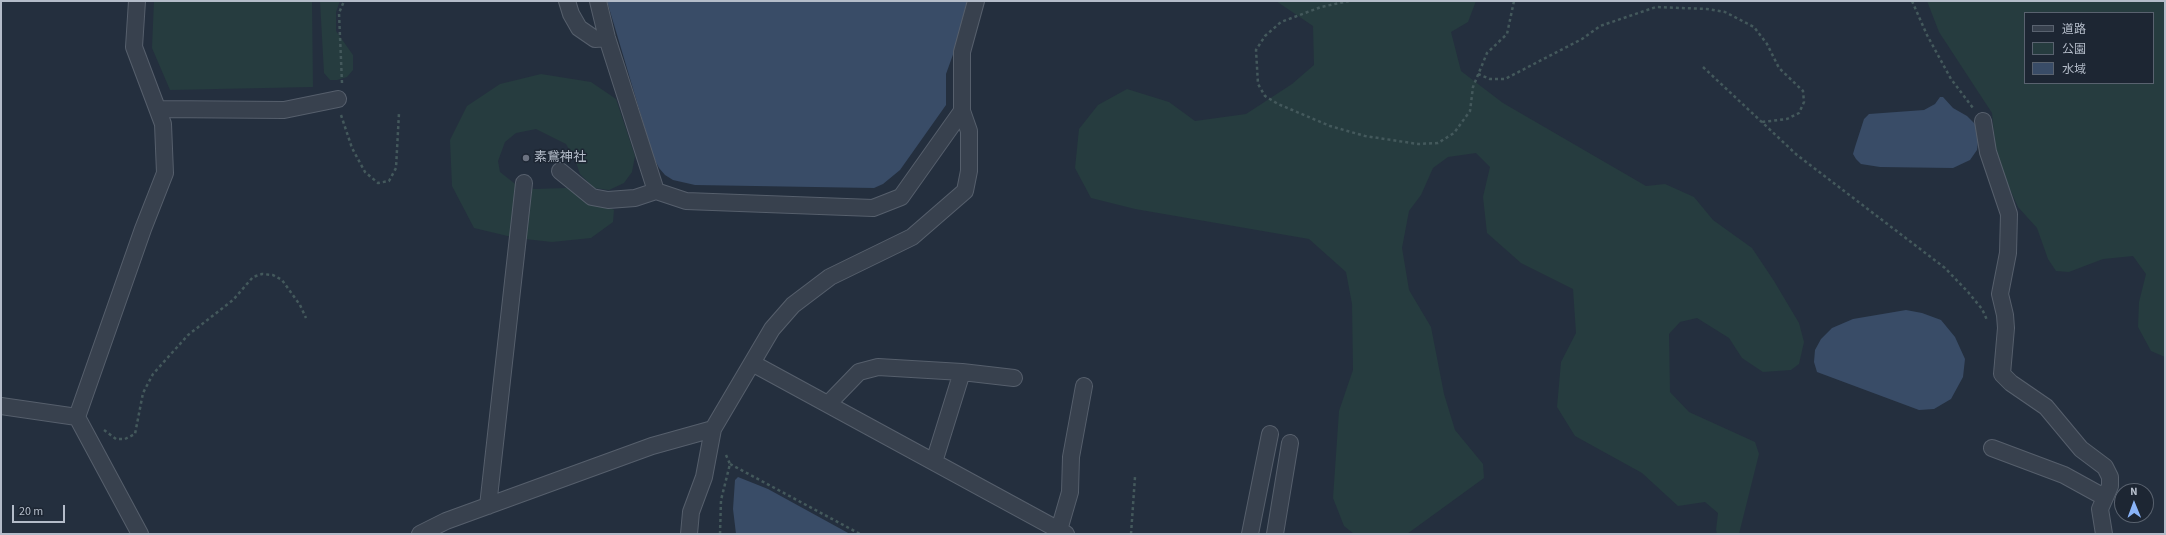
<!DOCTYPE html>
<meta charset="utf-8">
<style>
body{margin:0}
#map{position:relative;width:2166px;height:535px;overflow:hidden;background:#242f3e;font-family:"Source Sans 3","Noto Sans JP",sans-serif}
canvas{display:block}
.frame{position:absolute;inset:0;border:2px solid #b4bcc9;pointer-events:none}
.legend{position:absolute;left:2024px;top:12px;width:130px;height:72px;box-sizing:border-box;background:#1d2633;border:1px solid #59626f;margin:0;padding:5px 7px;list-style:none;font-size:12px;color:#b4bcc9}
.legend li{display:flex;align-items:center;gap:8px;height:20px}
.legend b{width:20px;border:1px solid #59626f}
.north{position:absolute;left:2114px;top:483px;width:40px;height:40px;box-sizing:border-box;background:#1d2633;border:1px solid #59626f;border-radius:50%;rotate:359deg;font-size:11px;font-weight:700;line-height:16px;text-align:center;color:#b4bcc9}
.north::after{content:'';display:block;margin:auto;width:14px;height:18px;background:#8ab4f8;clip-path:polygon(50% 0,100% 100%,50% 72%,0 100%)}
.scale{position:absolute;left:12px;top:505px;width:53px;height:18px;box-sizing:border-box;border:2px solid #b4bcc9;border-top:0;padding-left:5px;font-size:12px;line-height:14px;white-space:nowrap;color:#b4bcc9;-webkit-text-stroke:3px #1d2633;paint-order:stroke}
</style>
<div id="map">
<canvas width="2166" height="535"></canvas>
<div class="frame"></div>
<ul class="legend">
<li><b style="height:5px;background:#38414e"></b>道路</li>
<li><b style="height:11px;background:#263c3f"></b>公園</li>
<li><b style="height:11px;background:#394c67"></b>水域</li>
</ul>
<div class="north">N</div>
<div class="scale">20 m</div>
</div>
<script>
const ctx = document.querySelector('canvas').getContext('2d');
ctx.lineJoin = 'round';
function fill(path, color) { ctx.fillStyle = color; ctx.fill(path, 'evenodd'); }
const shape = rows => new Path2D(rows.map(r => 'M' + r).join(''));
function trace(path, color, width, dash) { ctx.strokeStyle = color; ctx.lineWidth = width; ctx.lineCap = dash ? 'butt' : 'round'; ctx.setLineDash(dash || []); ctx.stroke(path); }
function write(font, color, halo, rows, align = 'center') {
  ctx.font = font + ' "Source Sans 3","Noto Sans JP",sans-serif'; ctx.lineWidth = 3; ctx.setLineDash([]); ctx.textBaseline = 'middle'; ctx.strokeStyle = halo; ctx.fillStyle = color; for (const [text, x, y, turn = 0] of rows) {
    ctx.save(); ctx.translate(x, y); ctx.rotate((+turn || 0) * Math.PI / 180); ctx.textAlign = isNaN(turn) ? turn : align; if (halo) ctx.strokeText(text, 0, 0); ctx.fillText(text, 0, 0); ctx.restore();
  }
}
fill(shape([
 [154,1,312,1,313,87,170,90,152,48],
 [320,1,340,1,336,12,336,31,353,55,353,70,347,77,337,80,330,80,324,73],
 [1276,1,1476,1,1468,22,1451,32,1461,71,1503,103,1646,186,1665,184,1694,197,1713,220,1752,248,1774,281,1799,323,1804,342,1799,364,1791,370,1763,372,1742,358,1729,338,1697,318,1680,322,1669,334,1670,392,1689,412,1755,442,1759,454,1739,534,1717,534,1716,530,1718,513,1705,502,1678,506,1642,473,1575,436,1557,407,1561,362,1576,333,1573,289,1521,263,1487,233,1483,197,1490,167,1476,153,1448,157,1433,168,1421,195,1409,211,1402,248,1409,290,1431,327,1444,394,1455,430,1483,464,1484,478,1407,534,1354,534,1344,526,1333,498,1339,411,1353,370,1352,304,1346,272,1309,239,1135,209,1091,198,1075,168,1079,129,1098,105,1127,89,1169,102,1195,121,1246,114,1292,84,1314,65,1313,26],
 [1927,1,2165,1,2165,357,2151,351,2138,327,2139,302,2146,274,2133,256,2103,259,2069,272,2056,271,2048,259,2037,228,2018,207,2003,174,1996,154,1992,113,1939,32],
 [2025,13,2153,13,2153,83,2025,83],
 [541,74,591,82,616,99,635,156,632,172,624,183,609,190,594,188,580,174,576,162,566,144,536,129,516,133,505,142,498,161,500,172,519,187,535,189,566,188,606,204,614,210,613,222,591,238,552,242,516,238,474,228,452,186,450,140,467,106,500,84]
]), '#263c3f');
fill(shape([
 [607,1,967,1,955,49,946,74,946,105,900,170,883,184,874,188,695,185,673,180,665,175,659,168,653,156],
 [1940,97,1943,97,1953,108,1967,116,1975,124,1979,135,1977,150,1970,160,1953,168,1880,167,1861,164,1856,159,1853,154,1855,147,1864,119,1869,114,1924,110,1935,104],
 [1906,310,1922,313,1941,320,1955,337,1965,359,1963,377,1951,399,1934,409,1919,410,1817,372,1814,362,1815,350,1821,339,1832,328,1853,319],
 [738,477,768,489,850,534,736,534,733,509,735,480]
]), '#394c67');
const minor = shape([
 [137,1,134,47,163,124,165,173,143,229,77,417,140,534],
 [567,1,571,14,579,28,595,39,607,38],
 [598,1,607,38,656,191,686,201,873,208,901,197,962,111],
 [158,109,284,110,338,99],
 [1983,121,1988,152,2009,214,2008,253,2000,294,2005,315,2006,328,2002,374,2011,383,2046,407,2081,449,2105,467,2110,477,2110,486,2100,509,2104,534],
 [560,171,592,197,608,200,635,198,656,191],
 [752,363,1066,534],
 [828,404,859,372,878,367,962,372,1014,378],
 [1,406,77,417],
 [1992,448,2064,475,2104,497],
 [934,462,962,372],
 [488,506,524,183],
 [1059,530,1070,492,1071,457,1084,386],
 [420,534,446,521,652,446,713,429],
 [689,534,691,512,704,477,713,429,772,329,793,305,830,277,912,237,965,191,969,171,969,131,962,111,962,52,976,1],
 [1250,534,1270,434],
 [1275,534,1290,443]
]);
trace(minor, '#565f6c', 18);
trace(shape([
 [1349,1,1321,7,1281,22,1265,36,1256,50,1258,84,1265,96,1278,104,1330,126,1365,136,1418,144,1438,143,1454,133,1470,111,1473,87,1487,53,1507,34,1514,1],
 [1912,1,1927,35,1951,79,1973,108],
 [1703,67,1797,155,1945,268,1968,292,1982,309,1987,320],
 [1478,74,1490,79,1505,79,1582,39,1600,26,1656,7,1707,9,1725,12,1754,27,1767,44,1779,68,1803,91,1804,102,1799,113,1787,119,1762,122],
 [342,83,339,13,344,1],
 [341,115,352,148,365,172,378,183,389,181,396,168,399,113],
 [104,430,116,439,125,439,135,434,143,393,153,374,188,335,233,300,253,277,262,274,273,275,282,280,300,305,306,318],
 [730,464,860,534],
 [720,534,721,500,730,464,726,455],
 [1131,534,1135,477]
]), '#44595c', 2.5, [3, 3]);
trace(minor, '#38414e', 16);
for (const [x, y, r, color] of [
 [526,158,4,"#6b7280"]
]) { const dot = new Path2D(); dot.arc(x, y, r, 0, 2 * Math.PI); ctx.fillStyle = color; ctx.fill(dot); trace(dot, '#1d2633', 1.5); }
write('13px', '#b4bcc9', '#1d2633', [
 ["素鵞神社",534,158]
], 'left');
</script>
